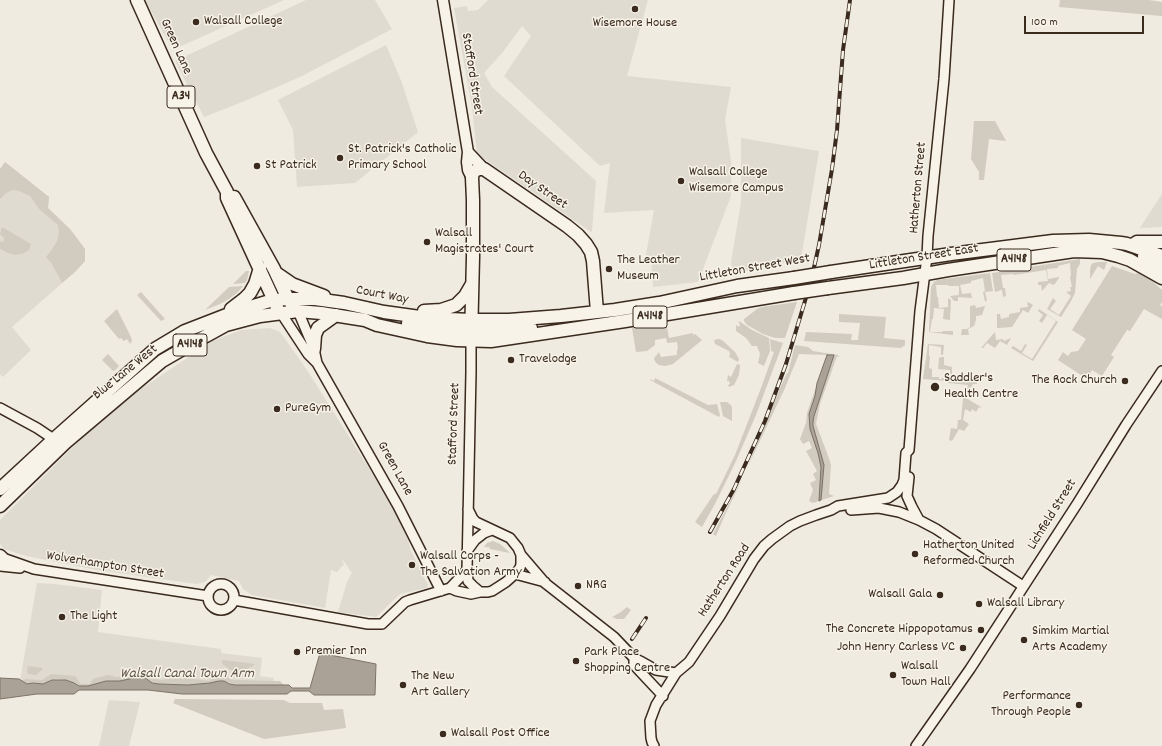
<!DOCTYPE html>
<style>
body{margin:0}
#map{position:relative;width:1162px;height:746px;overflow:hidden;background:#efebe0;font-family:Dekko,sans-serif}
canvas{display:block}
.scale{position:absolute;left:1024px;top:16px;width:120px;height:18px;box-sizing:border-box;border:2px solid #3b2a1e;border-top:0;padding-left:5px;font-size:12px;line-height:14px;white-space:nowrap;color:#3b2a1e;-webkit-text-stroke:3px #f7f3e8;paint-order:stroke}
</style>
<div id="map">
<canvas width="1162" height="746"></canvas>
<div class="scale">100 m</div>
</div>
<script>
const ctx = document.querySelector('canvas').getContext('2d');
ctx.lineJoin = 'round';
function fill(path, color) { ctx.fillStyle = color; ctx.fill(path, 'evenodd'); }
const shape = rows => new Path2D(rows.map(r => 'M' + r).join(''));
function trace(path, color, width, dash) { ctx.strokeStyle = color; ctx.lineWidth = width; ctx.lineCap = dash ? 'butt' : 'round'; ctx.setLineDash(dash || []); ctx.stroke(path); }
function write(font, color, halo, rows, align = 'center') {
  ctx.font = font + ' Dekko,sans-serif'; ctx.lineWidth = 3; ctx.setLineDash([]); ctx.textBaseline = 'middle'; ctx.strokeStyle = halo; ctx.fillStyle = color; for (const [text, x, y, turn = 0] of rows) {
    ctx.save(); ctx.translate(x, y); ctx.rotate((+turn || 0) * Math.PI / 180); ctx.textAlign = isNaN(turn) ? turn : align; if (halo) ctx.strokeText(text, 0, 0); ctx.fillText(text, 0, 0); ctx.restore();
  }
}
fill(shape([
 [145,0,284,0,179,47,170,45],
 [306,0,375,0,392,29,302,76,247,100,204,117,175,61],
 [488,0,648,0,627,76,731,87,725,120,731,161,731,196,698,282,653,287,651,256,646,255,654,210,604,213,610,163,600,166,504,76,531,36,522,26,503,52,484,73,492,87,596,181,592,231,591,232,477,154,472,107,454,8,467,6,468,11,478,10],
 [386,45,402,83,418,132,355,183,297,187,293,130,278,100],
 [741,138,819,151,801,259,741,272,732,268,731,262,741,202],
 [5,162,49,197,48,208,70,229,85,249,85,261,76,271,12,327,31,350,3,377,0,374,0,169],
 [1162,194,1162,227,1140,228,1145,220],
 [270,328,280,332,307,370,389,500,408,540,411,551,428,585,427,588,400,594,376,617,338,612,347,582,352,573,343,560,342,561,344,564,337,572,331,570,325,608,252,595,243,589,239,581,211,575,205,582,196,584,97,570,26,556,4,549,0,544,0,520,81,439,136,392,213,341,241,330],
 [37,583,54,584,102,590,98,632,221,649,221,653,262,658,260,676,274,678,272,685,251,685,214,683,88,686,20,681],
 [109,700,140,702,129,746,99,746]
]), '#e0dbd0');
fill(shape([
 [1060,0,1149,0,1162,2,1162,16,1059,7],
 [974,121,995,121,1006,141,989,139,984,180,979,180,979,172,971,159],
 [5,162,49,197,48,208,70,229,85,249,85,261,76,271,62,283,52,264,46,257,51,251,57,241,59,232,58,225,40,210,30,196,19,191,13,190,6,193,0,199,0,169],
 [2,227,31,244,29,250,22,254,15,255,8,253,0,249,0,241,2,242,4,240,4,238,0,234],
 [1080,259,1080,264,1077,269,1075,293,1071,301,1061,317,1047,309,1053,298,1056,301,1050,309,1059,315,1071,296,1066,292,1071,291,1070,287,1072,287,1070,277,1071,276,1070,263,1058,266,1058,268,1047,269,1048,279,1059,277,1059,278,1054,285,1049,283,1042,291,1041,285,1038,285,1038,282,1048,281,1046,270,1014,275,1013,274,1001,275,1003,288,1005,288,1006,296,1003,297,1002,290,995,292,992,273],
 [1099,262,1107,262,1104,270,1098,266,1090,279,1090,270,1091,265,1093,263],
 [1112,266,1135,274,1138,273,1153,282,1162,290,1162,302,1160,305,1162,307,1162,319,1144,309,1130,331,1127,330,1111,355,1114,357,1102,376,1092,370,1087,379,1058,360,1063,352,1068,356,1071,352,1078,351,1086,339,1072,330],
 [246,271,249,271,247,280,245,283,233,284],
 [990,273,993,291,985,292,987,300,985,302,983,292,985,291,983,278,971,281,971,283,960,285,962,294,971,293,972,298,958,297,958,301,954,301,950,296,959,295,959,286,949,286,948,285,936,285,937,297,938,297,939,308,948,307,948,298,951,300,950,320,943,319,944,309,934,308,933,319,932,319,930,332,942,332,943,331,953,331,953,335,929,332,931,287,934,282,937,280],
 [243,286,237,293,229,299,220,304,205,310,229,287],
 [141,292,165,319,161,321,137,295],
 [797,302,785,338,775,338,763,334,747,325,744,321,744,319,757,309,762,307],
 [1027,302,1030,303,1033,305,1028,313,1023,310,1012,327,999,328,997,328,997,314,1000,314,1001,319,1009,317,1009,314,1020,312,1020,308,1028,307],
 [975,305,976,308,985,306,982,315,976,316,976,320,974,326,968,329,969,335,961,335,962,329,967,329,970,327,970,306],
 [117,309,131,337,132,341,130,344,127,339,124,341,121,338,119,339,104,321],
 [1039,309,1058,322,1033,361,1011,348,1013,346,1021,351,1025,344,1027,345,1022,353,1032,359,1056,321,1047,315,1042,323,1039,321,1043,315,1038,311],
 [839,314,886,317,884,338,905,340,905,345,901,348,804,341,806,332,852,334,851,340,858,340,860,323,839,322],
 [739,321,752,330,769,338,770,351,764,366,758,363,760,354,757,346,752,346,746,338,736,331,736,325,739,327,740,325,739,323],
 [666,322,669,338,693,333,693,335,695,334,702,340,673,364,665,366,659,365,656,363,654,359,655,357,659,352,661,357,677,355,677,350,678,349,677,342,667,343,666,338,655,340,655,345,647,351,636,352,632,328],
 [995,332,996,340,1003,339,1004,341,1011,338,1007,345,1000,341,995,348,987,343,983,348,981,348],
 [719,339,722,340,735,352,739,359,738,362,729,357,730,354,729,351,715,344,714,340],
 [770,339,783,343,756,415,736,461,716,502,702,527,695,522,714,494,716,494,735,455,761,388,774,352,771,351],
 [928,344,944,345,943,355,941,355,941,347,929,345,929,356,930,356,929,368,932,369,932,377,939,377,939,379,942,379,942,378,950,378,950,370,938,369,939,358,942,357,944,357,944,365,952,367,952,378,977,381,977,384,973,384,970,389,969,389,966,398,981,407,981,408,979,407,976,412,972,409,971,412,965,409,963,420,969,424,964,431,959,429,952,441,949,440,951,428,957,429,958,420,961,420,963,398,965,398,968,385,948,383,948,381,923,379],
 [795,345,808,347,813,351,825,353,832,354,838,355,840,357,837,356,820,404,816,424,830,461,831,465,829,494,834,496,813,503,809,501,813,490,810,483,816,480,813,474,817,471,806,451,812,448,809,441,803,444,800,439,806,423,807,413,827,355,799,354,785,388,748,466,773,403,787,373,788,373],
 [108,354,119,366,114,371,112,370,102,360],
 [737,364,740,365,739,375,734,385,729,387,728,385,730,384,729,381,727,381,728,375,731,377],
 [655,378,708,405,717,404,720,415,719,417,650,380,650,379,654,381],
 [720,402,727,402,731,405,732,408,732,421,723,416],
 [743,477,724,517,716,536,713,534],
 [493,541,500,544,510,553,490,549,489,547,484,547,487,543],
 [627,607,631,610,624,619,617,619,612,617,621,612],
 [224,660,255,664,253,666,238,673,234,672,222,664,222,661],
 [28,666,43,668,42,670,36,675,28,674,27,672],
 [140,672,148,673,152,678,161,680,180,677,209,681,213,678,222,676,227,677,232,680,280,681,284,685,235,685,229,684,224,681,220,681,210,683,188,685,159,684,152,683,148,681,146,678,138,677,120,681,106,681,88,686,79,686,71,682,59,679,52,680,47,683,40,685,33,683,27,684,22,681,25,679,42,680,51,674,75,676,81,684,90,684,93,679,100,677,108,675,117,677],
 [175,699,284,700,290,703,322,703,324,710,343,709,346,728,264,739,173,703]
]), '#d1cbc0');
const water = shape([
 [827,355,834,355,814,416,813,422,813,426,824,465,821,500,819,501,821,467,818,453,810,429,809,414,815,396,817,383,827,355],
 [320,653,376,664,375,695,314,695,309,691,291,691,287,694,182,694,148,690,79,690,74,694,37,694,0,699,0,678,19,679,27,684,33,683,43,684,52,680,66,680,74,683,79,686,88,686,106,681,120,681,143,676,152,683,159,684,188,685,210,683,219,681,224,681,229,684,235,685,289,685,292,688,310,688,320,653]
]);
fill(water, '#aaa296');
trace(water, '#7e7266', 1);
const tertiary = shape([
 [298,311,314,349,317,363,398,506,441,591],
 [281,313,308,354,317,363],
 [471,340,471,372,467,570,468,581,473,586,480,592],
 [0,408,37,428,49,436],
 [909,477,907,496,912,507,919,520],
 [851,510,879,508,899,512,919,520,936,529,1023,586],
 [467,551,475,540,484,533,492,530],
 [521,555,545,583,614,637,634,658,640,661,656,670,676,673],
 [0,557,34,569,208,596],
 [0,566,20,568],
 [515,574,545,582],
 '208 597a13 13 0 1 1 26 0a13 13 0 1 1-26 0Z',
 [450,588,457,591,471,594,480,592,488,592,492,591,506,582,515,574,520,568,521,564,521,555,518,548,510,538,476,522,473,519,468,509],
 [234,600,368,624,382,624,405,602,410,600,450,588,467,570],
 [634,658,634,665,663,696],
 [654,746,652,742,651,738,650,721,656,705,676,673,689,662,720,616,754,559,764,546,772,539,790,526,800,521,816,515,831,510,838,506,888,498,897,492,902,485,904,480,906,453,909,450,920,311,927,257,928,236,944,79,949,0],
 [916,746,970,669,1077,504,1126,425,1162,371]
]);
const secondary = shape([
 [443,0,468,152,467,162,468,170,472,178],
 [468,152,484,169]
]);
const trunk = shape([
 [137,0,206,153,227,192,227,198,277,307],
 [234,197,274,269,288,299,292,304],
 [1134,244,1137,242,1162,242],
 [1144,256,1162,266],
 [831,272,951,254,1053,241,1089,240,1121,243,1127,244,1162,256],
 [276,273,292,284,324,296],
 [828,288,903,278,948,270,1074,251,1102,252,1118,256,1130,260,1162,278],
 [231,309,244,299,250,293,255,284,260,268],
 [424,311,441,310,456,305,465,296,472,284],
 [408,323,432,328,449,329,487,330,531,328],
 [471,340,473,257,473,200,472,178,473,172,479,169,484,169,567,226,578,235,586,244,591,252,593,261,597,312],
 [314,349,315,335,318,328,336,315],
 [0,489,54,439,155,349,185,331,234,312,273,300,288,299,315,299,344,303,384,312,427,318,471,320,509,320,561,316,615,310,659,303,737,286,794,278],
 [0,506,65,443,162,361,195,342,226,325,260,316,298,311,321,313,365,320,377,325,427,336,457,340,491,341,625,321,794,293],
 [0,556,2,558]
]);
trace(tertiary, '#3b2a1e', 12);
trace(secondary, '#3b2a1e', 13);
trace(trunk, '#3b2a1e', 15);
trace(tertiary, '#f7f3e8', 9);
trace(secondary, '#f7f3e8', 10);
trace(trunk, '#f7f3e8', 12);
const rail = shape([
 [710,532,734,489,765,421,786,364,811,281,819,245,832,169,837,130,843,50,850,0],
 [632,639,646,618]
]);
trace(rail, '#3b2a1e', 4);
trace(rail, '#f7f3e8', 2.5, [8]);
const trunkBridge = shape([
 [794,278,831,272],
 [794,293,828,288]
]);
trace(trunkBridge, '#3b2a1e', 15, []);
trace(trunkBridge, '#f7f3e8', 12);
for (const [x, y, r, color] of [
 [635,9,4,"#3b2a1e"],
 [196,22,4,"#3b2a1e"],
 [340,158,4,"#3b2a1e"],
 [257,166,4,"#3b2a1e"],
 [681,181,4,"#3b2a1e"],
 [427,242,4,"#3b2a1e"],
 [609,269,4,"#3b2a1e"],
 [511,360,4,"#3b2a1e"],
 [1125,381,4,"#3b2a1e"],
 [935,387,5,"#3b2a1e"],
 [277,409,4,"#3b2a1e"],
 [915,554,4,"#3b2a1e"],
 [412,565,4,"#3b2a1e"],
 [578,586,4,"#3b2a1e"],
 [940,595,4,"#3b2a1e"],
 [979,604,4,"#3b2a1e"],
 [62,617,4,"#3b2a1e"],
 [981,630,4,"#3b2a1e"],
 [1024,640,4,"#3b2a1e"],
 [963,648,4,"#3b2a1e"],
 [297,652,4,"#3b2a1e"],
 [576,661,4,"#3b2a1e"],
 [893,675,4,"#3b2a1e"],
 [403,685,4,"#3b2a1e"],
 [1079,705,4,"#3b2a1e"],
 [443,734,4,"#3b2a1e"]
]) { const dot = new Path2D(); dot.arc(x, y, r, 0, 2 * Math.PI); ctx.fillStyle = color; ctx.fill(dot); trace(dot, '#f7f3e8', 1.5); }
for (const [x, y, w] of [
 [181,97,28],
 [1014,260,34],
 [650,317,34],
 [190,345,34]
]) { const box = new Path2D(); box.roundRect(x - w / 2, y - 11, w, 22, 3); ctx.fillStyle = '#f7f3e8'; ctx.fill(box); trace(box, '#3b2a1e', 1); }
write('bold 13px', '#3b2a1e', null, [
 ["A34",181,97],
 ["A4148",1014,260],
 ["A4148",650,317],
 ["A4148",190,345]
]);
write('14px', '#3b2a1e', '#f7f3e8', [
 ["Walsall College",204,22],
 ["Wisemore House",635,24,"center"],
 ["St. Patrick's Catholic",348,150],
 ["Primary School",348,166],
 ["St Patrick",265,166],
 ["Walsall College",689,173],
 ["Wisemore Campus",689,189],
 ["Walsall",435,234],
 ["Magistrates' Court",435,250],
 ["The Leather",617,261],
 ["Museum",617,277],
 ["Travelodge",519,360],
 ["Saddler's",944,379],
 ["Health Centre",944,395],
 ["The Rock Church",1117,381,"right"],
 ["PureGym",285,409],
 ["Hatherton United",923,546],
 ["Reformed Church",923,562],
 ["Walsall Corps -",420,557],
 ["The Salvation Army",420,573],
 ["NRG",586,586],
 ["Walsall Gala",932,595,"right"],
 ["Walsall Library",987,604],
 ["The Light",70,617],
 ["The Concrete Hippopotamus",973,630,"right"],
 ["Simkim Martial",1032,632],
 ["Arts Academy",1032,648],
 ["John Henry Carless VC",955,648,"right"],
 ["Premier Inn",305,652],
 ["Park Place",584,653],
 ["Shopping Centre",584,669],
 ["Walsall",901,667],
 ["Town Hall",901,683],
 ["The New",411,677],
 ["Art Gallery",411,693],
 ["Performance",1071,697,"right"],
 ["Through People",1071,713,"right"],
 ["Walsall Post Office",451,734]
], 'left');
write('14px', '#3b2a1e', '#f7f3e8', [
 ["Green Lane",175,47,66],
 ["Stafford Street",471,74,81],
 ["Hatherton Street",919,188,-85],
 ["Day Street",542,191,35],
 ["Littleton Street East",924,258,-9],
 ["Littleton Street West",755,269,-10],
 ["Court Way",382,296,11],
 ["Blue Lane West",126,373,-39],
 ["Stafford Street",455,424,-88],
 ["Green Lane",394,469,61],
 ["Lichfield Street",1053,515,-58],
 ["Wolverhampton Street",105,566,9],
 ["Hatherton Road",725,581,-57]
]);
write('italic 15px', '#625448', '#f7f3e8', [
 ["Walsall Canal Town Arm",187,675]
]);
</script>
